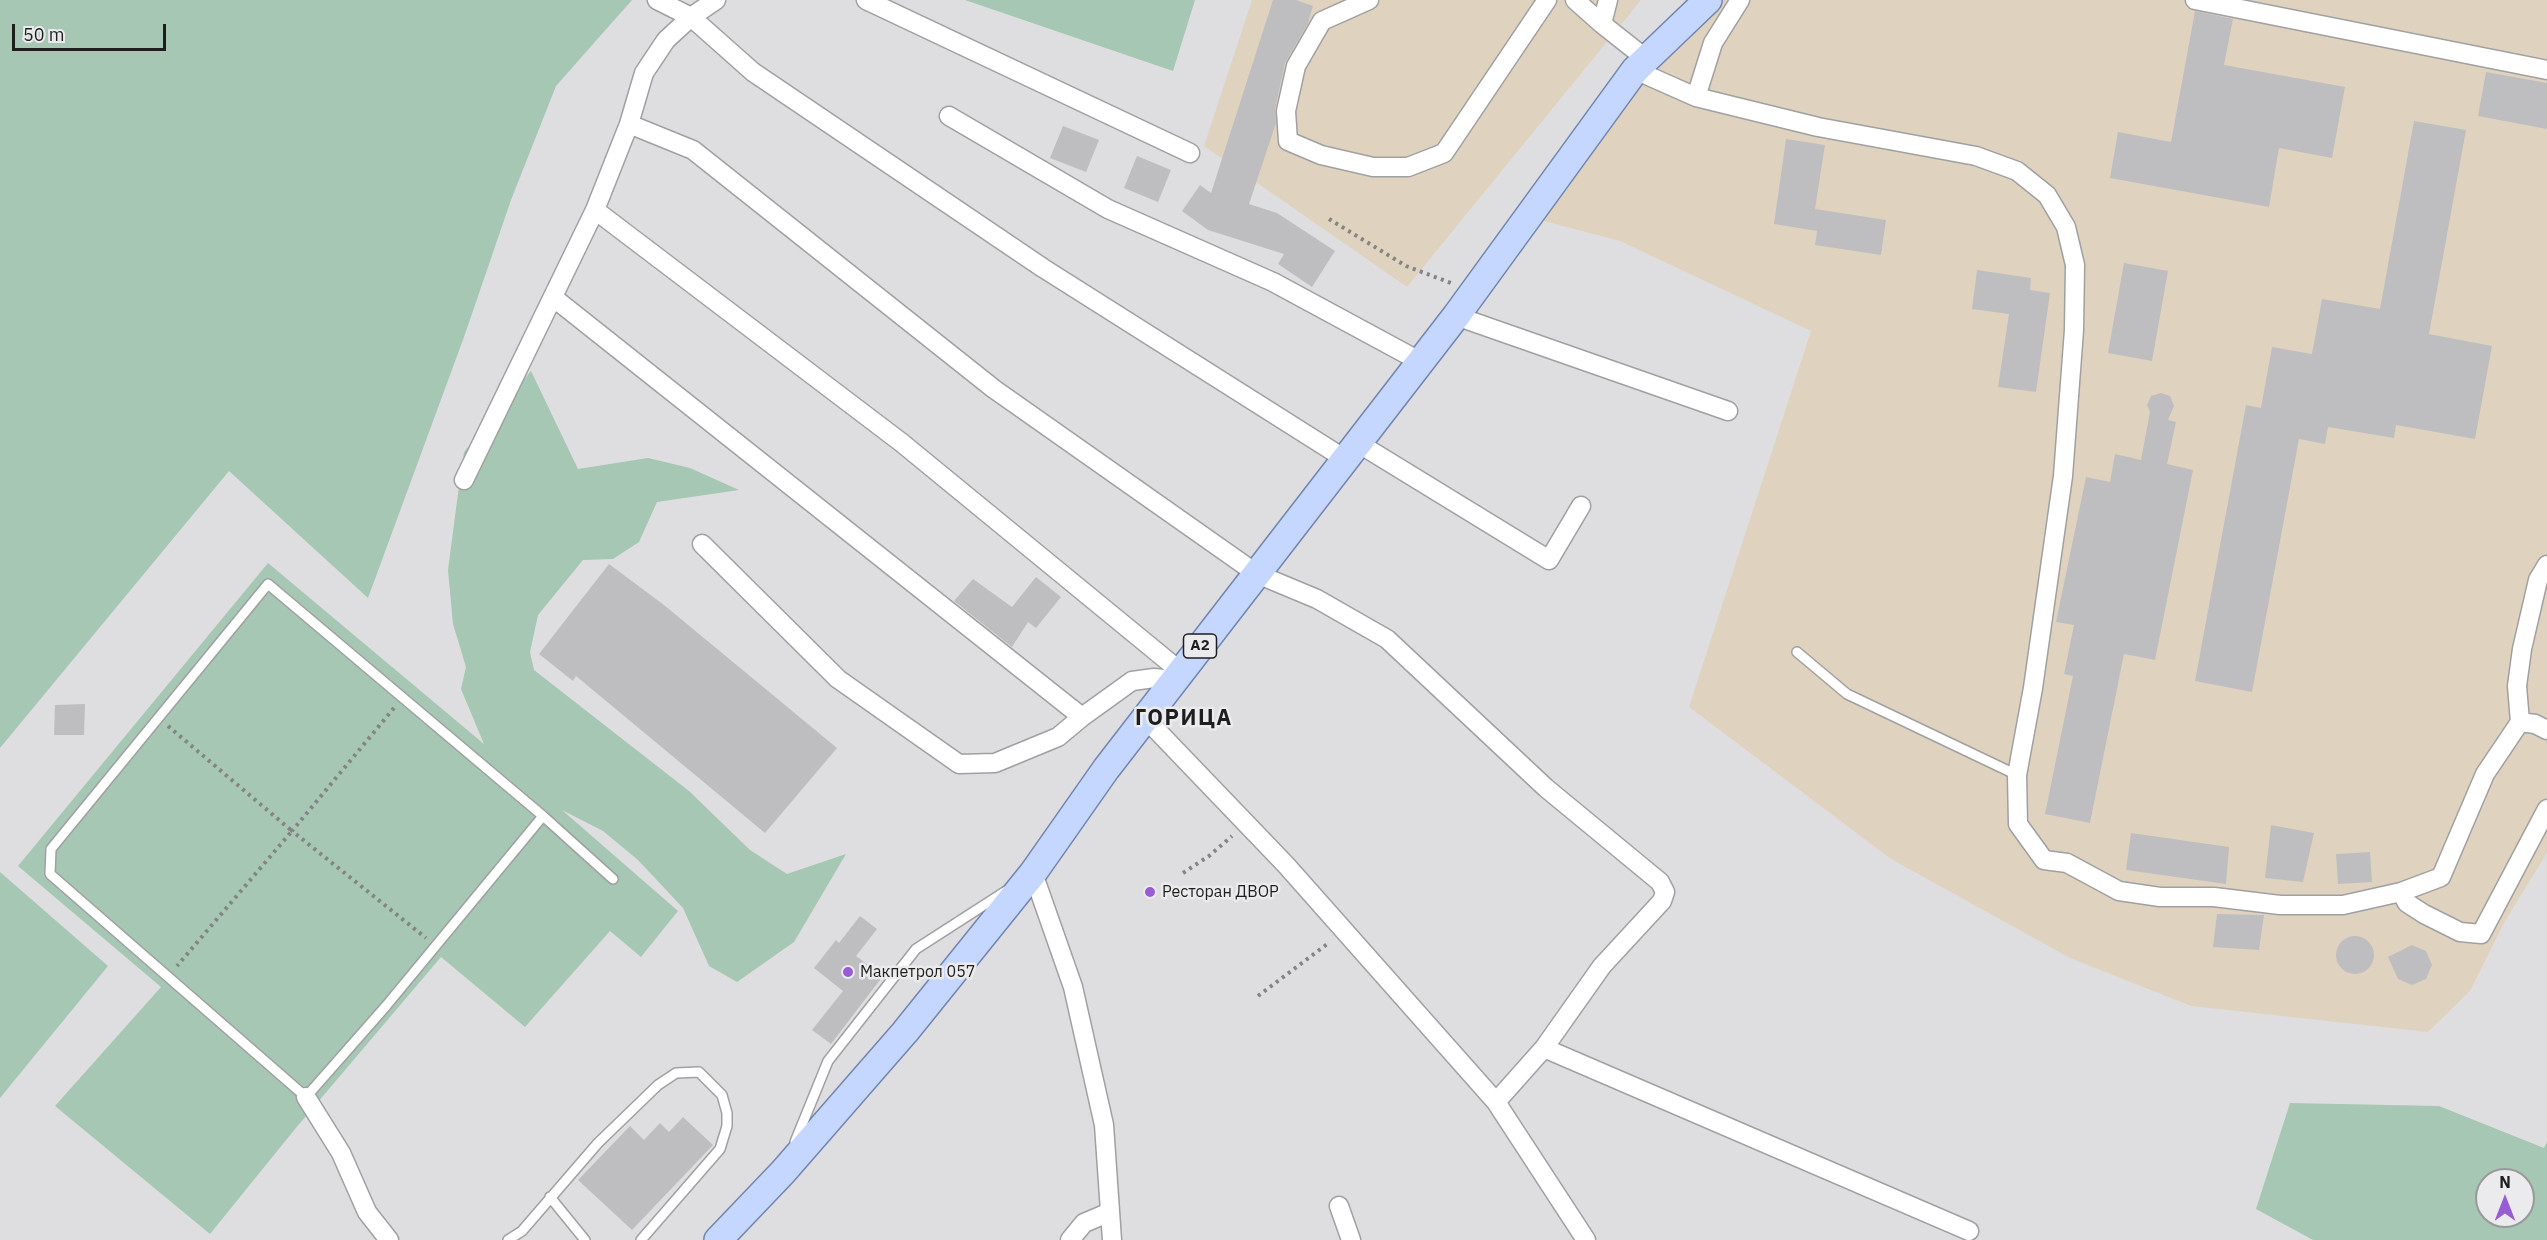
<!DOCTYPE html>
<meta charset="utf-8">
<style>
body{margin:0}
#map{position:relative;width:2547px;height:1240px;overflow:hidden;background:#dedee0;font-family:"IBM Plex Sans",sans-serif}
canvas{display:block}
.north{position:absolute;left:2475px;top:1168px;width:60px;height:60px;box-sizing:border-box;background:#ebebed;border:2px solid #99999a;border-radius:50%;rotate:0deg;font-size:16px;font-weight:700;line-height:24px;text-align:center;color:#1e1e1e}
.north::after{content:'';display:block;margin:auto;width:21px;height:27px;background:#985dd5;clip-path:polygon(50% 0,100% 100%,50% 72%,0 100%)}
.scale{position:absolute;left:12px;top:24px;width:154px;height:27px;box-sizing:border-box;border:3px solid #1e1e1e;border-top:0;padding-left:8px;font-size:18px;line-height:21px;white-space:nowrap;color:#1e1e1e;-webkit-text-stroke:4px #ebebed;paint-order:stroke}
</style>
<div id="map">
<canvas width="2547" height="1240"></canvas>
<div class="north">N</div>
<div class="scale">50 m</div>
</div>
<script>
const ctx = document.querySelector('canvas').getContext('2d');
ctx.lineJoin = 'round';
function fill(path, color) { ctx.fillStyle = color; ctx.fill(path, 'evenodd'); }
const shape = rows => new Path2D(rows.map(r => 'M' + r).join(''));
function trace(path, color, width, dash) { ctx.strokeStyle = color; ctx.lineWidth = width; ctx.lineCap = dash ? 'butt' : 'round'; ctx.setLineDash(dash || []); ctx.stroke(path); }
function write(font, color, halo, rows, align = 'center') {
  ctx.font = font + ' "IBM Plex Sans",sans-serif'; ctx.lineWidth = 5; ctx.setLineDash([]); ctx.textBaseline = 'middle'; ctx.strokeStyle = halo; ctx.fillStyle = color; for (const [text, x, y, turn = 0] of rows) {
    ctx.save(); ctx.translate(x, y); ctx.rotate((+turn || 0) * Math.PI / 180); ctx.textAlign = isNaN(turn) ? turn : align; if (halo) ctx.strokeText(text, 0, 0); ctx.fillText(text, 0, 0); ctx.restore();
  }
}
fill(shape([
 [1252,0,1641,0,1407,287,1204,146],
 [1707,0,2547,0,2547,853,2505,921,2470,991,2428,1032,2191,1006,2070,958,1891,859,1689,707,1811,331,1620,241,1540,220,1651,67]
]), '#dfd3bf');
fill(shape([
 [0,0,632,0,556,86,511,200,464,337,368,598,229,471,0,748],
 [965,0,1195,0,1173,71],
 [531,371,578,469,648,458,690,468,739,490,657,502,639,542,613,559,583,560,538,615,530,652,534,670,689,791,750,850,787,874,846,854,794,942,737,982,709,966,683,908,638,860,603,831,562,810,678,911,641,957,610,931,525,1027,441,957,295,1129,210,1234,55,1106,161,987,18,866,268,563,484,744,461,689,466,667,453,624,448,570,457,501,464,452],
 [0,872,108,966,0,1098],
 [2290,1103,2439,1106,2544,1148,2547,1142,2547,1240,2313,1240,2256,1209],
 [2487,1180,2523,1180,2523,1216,2487,1216]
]), '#a5c7b3');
fill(shape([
 [1273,0,1296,0,1313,6,1308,23,1285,63,1275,109,1276,123,1249,204,1277,213,1335,251,1312,287,1278,264,1284,254,1208,230,1182,211,1200,185,1211,193],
 [2195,11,2233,19,2224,65,2345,87,2332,158,2279,148,2269,207,2110,178,2118,132,2171,142],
 [2486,72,2547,83,2547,129,2478,116],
 [2414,121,2466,130,2429,334,2492,346,2475,439,2396,425,2394,438,2328,427,2325,444,2299,439,2252,692,2195,681,2246,405,2261,408,2272,347,2312,354,2322,299,2380,309],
 [1063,126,1099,140,1086,172,1050,158],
 [1786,139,1825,145,1815,209,1886,220,1881,255,1815,245,1817,231,1774,224],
 [1137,156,1171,170,1158,202,1124,188],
 [2124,263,2168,271,2152,361,2108,353],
 [1977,270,2031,278,2030,290,2050,293,2036,392,1998,387,2009,314,1972,309],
 [2161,393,2170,396,2174,406,2168,420,2176,422,2167,464,2193,470,2155,660,2124,654,2090,823,2045,814,2073,676,2064,674,2074,625,2056,622,2086,477,2110,482,2115,454,2141,460,2150,412,2147,405,2151,396],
 [609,564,664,605,837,748,765,833,576,676,573,681,539,654],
 [1036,577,1061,597,1036,628,1028,622,1012,647,954,601,973,579,1012,607],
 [85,704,84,735,54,735,55,705],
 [2271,825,2314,833,2303,882,2265,878],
 [2131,833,2229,847,2226,884,2126,870],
 [2370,852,2372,882,2338,884,2336,854],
 [2217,914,2264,915,2259,950,2213,947],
 [860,916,877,929,856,956,883,976,831,1044,812,1030,843,991,814,968,836,940,839,943],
 '2336 955a19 19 0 1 1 38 0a19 19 0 1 1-38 0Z',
 [2412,945,2426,951,2432,965,2426,979,2412,985,2398,979,2388,957],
 [683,1117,713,1145,632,1230,578,1180,630,1126,644,1140,660,1123,669,1132]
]), '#bebec0');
const lane = shape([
 [1797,652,1847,694,2017,775],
 [543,816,386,1006,306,1097,50,874,51,849,268,584,543,816,613,879],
 [795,1142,828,1061,916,949,1006,891],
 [550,1197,585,1240],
 [508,1240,522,1231,598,1143,658,1085,676,1073,699,1072,722,1095,727,1113,727,1126,720,1149,641,1240]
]);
const street = shape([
 [657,0,691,17,753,72,1043,268,1345,459],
 [866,0,1190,153],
 [1369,0,1322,21,1296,66,1286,111,1288,141,1321,155,1373,167,1408,167,1444,153,1547,0],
 [1575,0,1602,24],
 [1608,0,1602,24,1645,58],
 [2195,0,2547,70],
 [1635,70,1696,97,1818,127,1976,156,2017,171,2047,195,2066,227,2075,265,2074,330,2063,476,2033,688,2017,775,2018,824,2044,860,2067,863,2119,891,2160,897,2214,897,2280,905,2343,905,2401,892,2441,877,2485,774,2520,722,2535,724,2547,730],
 [1696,97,1713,43,1740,0],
 [949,116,1108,209,1273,282,1421,362],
 [629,124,693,150,994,389,1257,574,1317,599,1387,639,1546,788,1660,882,1665,892,1662,901,1602,966,1544,1048,1496,1102],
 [595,210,902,443,1180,671],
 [554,298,1082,717,1132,681,1154,678,1173,680],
 [1456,316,1728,411],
 [1358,443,1549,560,1581,506],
 [464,480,595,210,629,124,644,73,666,40,691,17,716,0],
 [702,544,838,679,959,764,995,763,1058,737,1082,717],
 [1145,718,1286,865,1496,1102,1586,1240],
 [2520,722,2517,686,2522,649,2538,580,2547,565],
 [1033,873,1073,987,1104,1125,1112,1240],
 [2401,892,2407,903,2424,914,2460,932,2481,934,2547,809],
 [1544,1048,1969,1231],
 [306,1097,341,1153,367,1212,389,1240],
 [1339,1206,1351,1240],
 [1070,1240,1084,1223,1110,1212]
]);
const primary = shape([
 [718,1240,783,1172,905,1032,1033,873,1106,769,1456,316,1635,70,1708,0]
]);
trace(lane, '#a0a0a2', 12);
trace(street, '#a0a0a2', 21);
trace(primary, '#7185b0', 30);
trace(shape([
 [1329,219,1406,266,1451,283],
 [394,708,292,831,426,938],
 [168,726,292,831,177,966],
 [1183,873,1209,856,1232,836],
 [1258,996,1330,942]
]), '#848485', 4, [3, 4.5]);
trace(lane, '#fff', 9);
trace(street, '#fff', 18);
trace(primary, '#c5d7fe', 27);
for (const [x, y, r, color] of [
 [1150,892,6,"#985dd5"],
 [848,972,6,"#985dd5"]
]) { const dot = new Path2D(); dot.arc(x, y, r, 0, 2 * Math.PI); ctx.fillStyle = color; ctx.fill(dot); trace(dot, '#ebebed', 2); }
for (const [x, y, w] of [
 [1200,646,33]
]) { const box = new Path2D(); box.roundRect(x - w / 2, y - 12, w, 24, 4.5); ctx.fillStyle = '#ebebed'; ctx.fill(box); trace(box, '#1e1e1e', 1.5); }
write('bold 15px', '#1e1e1e', null, [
 ["A2",1200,646]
]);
write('16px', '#1e1e1e', '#ebebed', [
 ["Ресторан ДВОР",1162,892],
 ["Макпетрол 057",860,972]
], 'left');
ctx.letterSpacing = '1.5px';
write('bold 22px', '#1e1e1e', '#ebebed', [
 ["ГОРИЦА",1184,719]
]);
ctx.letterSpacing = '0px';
</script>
